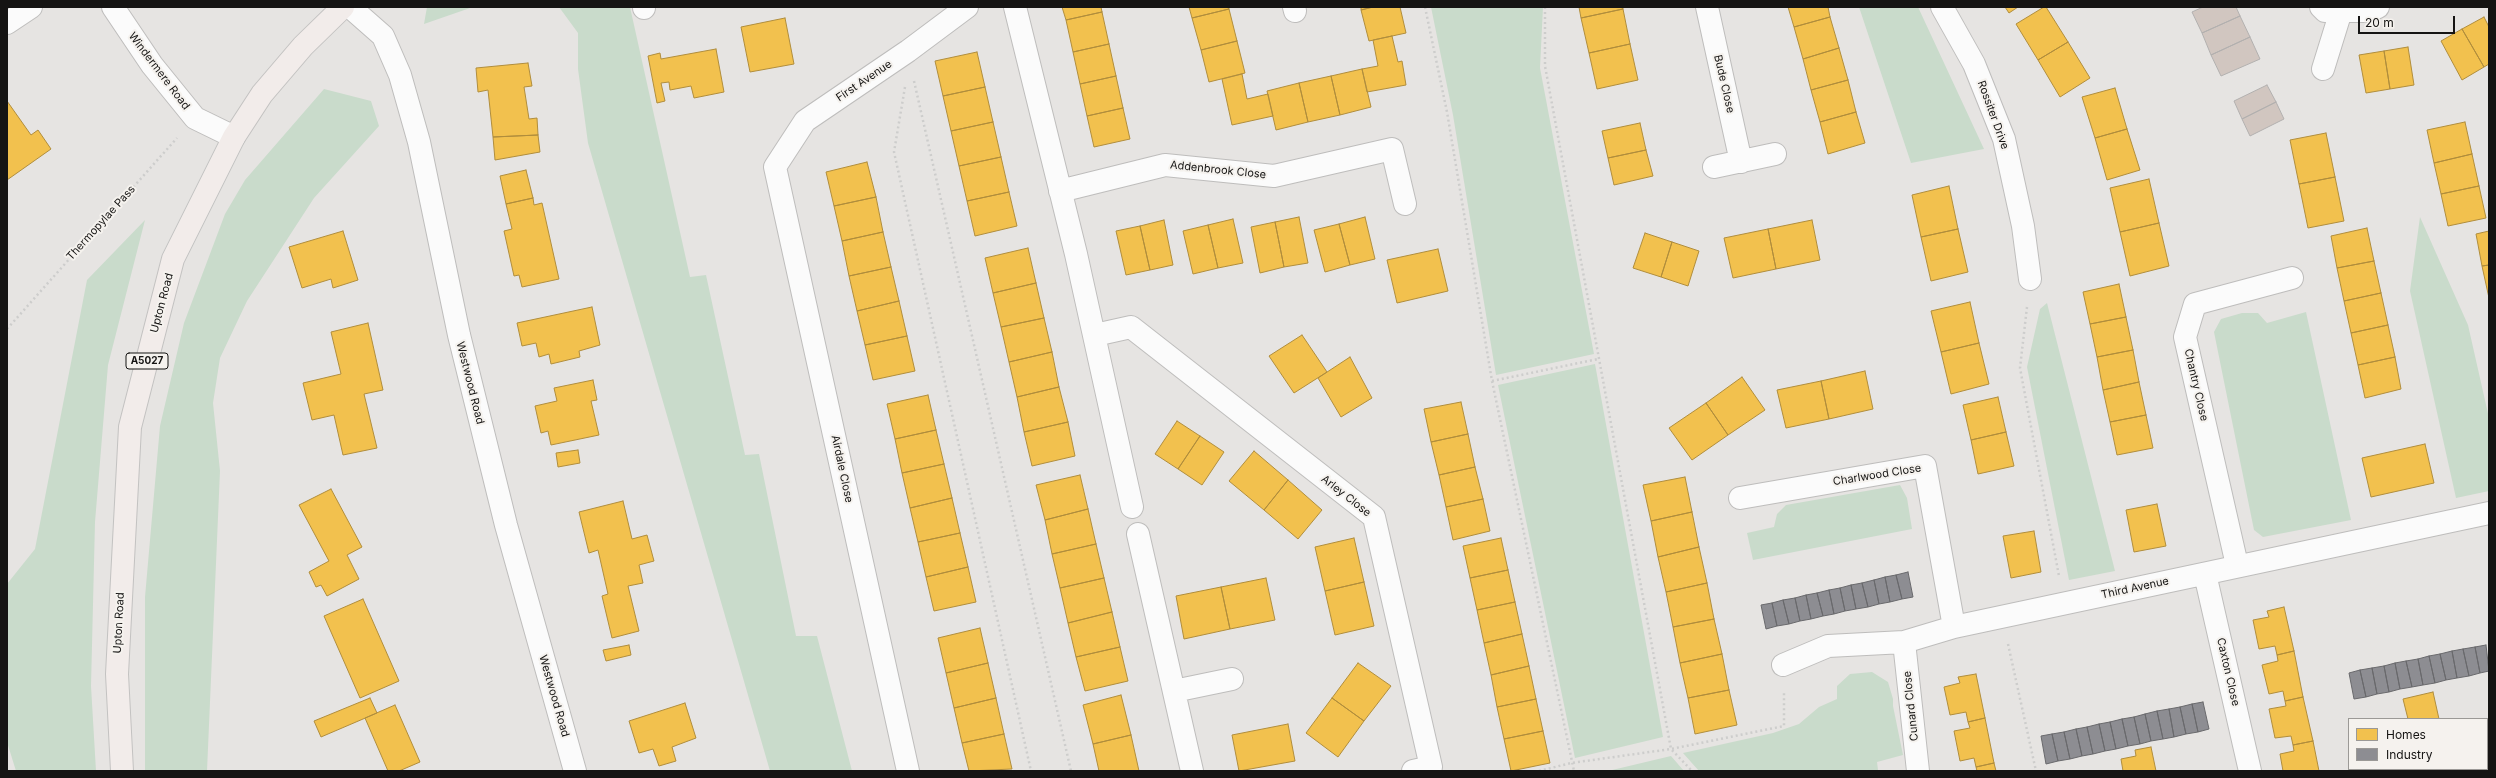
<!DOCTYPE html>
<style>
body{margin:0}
#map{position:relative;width:2496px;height:778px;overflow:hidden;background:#e6e4e2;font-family:Inter,sans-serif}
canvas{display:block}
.frame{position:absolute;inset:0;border:8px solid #151413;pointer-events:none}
.legend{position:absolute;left:2348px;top:718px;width:140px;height:52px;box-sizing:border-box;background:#f5f2ee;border:1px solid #9b9996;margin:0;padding:5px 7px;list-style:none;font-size:12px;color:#151413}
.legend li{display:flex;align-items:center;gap:8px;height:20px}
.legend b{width:20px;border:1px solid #9b9996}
.scale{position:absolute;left:2358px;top:16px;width:97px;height:18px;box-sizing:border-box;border:2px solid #151413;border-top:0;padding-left:5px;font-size:12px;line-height:14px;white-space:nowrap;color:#151413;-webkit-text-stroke:3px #f5f2ee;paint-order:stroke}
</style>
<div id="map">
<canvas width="2496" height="778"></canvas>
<div class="frame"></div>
<ul class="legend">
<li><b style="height:11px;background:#f2c14e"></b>Homes</li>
<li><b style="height:11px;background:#8d8d92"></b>Industry</li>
</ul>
<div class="scale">20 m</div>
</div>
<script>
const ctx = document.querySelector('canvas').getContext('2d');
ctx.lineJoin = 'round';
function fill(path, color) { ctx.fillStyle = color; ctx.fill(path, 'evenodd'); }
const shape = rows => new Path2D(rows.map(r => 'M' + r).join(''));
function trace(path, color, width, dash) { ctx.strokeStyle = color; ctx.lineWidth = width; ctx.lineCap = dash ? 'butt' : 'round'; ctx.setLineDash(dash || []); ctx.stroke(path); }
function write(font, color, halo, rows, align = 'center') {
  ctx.font = font + ' Inter,sans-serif'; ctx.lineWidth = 4; ctx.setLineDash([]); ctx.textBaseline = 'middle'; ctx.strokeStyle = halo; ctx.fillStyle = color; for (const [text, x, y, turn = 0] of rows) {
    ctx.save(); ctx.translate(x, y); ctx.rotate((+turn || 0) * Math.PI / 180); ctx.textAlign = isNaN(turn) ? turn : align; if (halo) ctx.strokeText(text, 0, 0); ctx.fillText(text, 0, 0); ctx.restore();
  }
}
fill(shape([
 [427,7,473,7,424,24],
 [559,7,630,7,690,277,706,275,745,455,759,454,796,636,817,636,852,771,770,771,588,143,578,69,578,33],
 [1431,7,1543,7,1540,68,1594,354,1496,375,1453,115],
 [1859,7,1918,7,1984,149,1911,163],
 [324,89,371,101,379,126,314,198,247,301,220,358,213,403,220,471,207,771,145,771,145,597,160,426,184,323,225,214,245,180],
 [2420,217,2468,325,2489,418,2489,491,2456,498,2410,291],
 [145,220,108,365,95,522,91,686,96,771,16,771,7,742,7,584,35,549,87,280],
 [2047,303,2115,571,2069,580,2027,367,2040,309],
 [2306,312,2351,520,2263,537,2254,530,2214,332,2221,319,2242,313,2258,313,2267,323],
 [1595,364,1663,737,1575,758,1498,385],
 [1900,485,1907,498,1912,529,1753,560,1747,533,1774,527,1777,514,1786,505],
 [1872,672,1888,682,1893,699,1893,706,1903,755,1877,762,1878,770,1699,771,1683,753,1773,733,1799,724,1819,707,1837,699,1837,686,1850,674],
 [1671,756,1684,771,1608,771]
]), '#c9dbcb');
const homes = shape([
 [1062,7,1101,7,1102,12,1066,20,1062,7],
 [1189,7,1228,7,1229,9,1192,18,1189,7],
 [1361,7,1373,7,1361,10,1361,7],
 [1373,7,1400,7,1406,33,1369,41,1361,10,1373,7],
 [1579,7,1622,7,1623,9,1581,18,1579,7],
 [1788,7,1828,7,1830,17,1794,27,1788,7],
 [2005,7,2018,7,2009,13,2005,7],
 [2044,7,2046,7,2068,42,2038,60,2016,24,2044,7],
 [1229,9,1237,41,1201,50,1192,18,1229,9],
 [1623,9,1630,44,1589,53,1581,18,1623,9],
 [1102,12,1109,44,1073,52,1066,20,1102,12],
 [1830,17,1839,48,1803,59,1794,27,1830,17],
 [2484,17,2489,27,2489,64,2484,67,2462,29,2484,17],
 [785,18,794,64,750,72,741,27,785,18],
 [2462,29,2484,67,2462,80,2441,41,2462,29],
 [1392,36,1398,62,1402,61,1406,85,1367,92,1362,69,1378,66,1373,40,1392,36],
 [1237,41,1245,73,1209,82,1201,50,1237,41],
 [2068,42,2090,78,2060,97,2038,60,2068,42],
 [1109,44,1116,76,1080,84,1073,52,1109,44],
 [1630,44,1638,80,1597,89,1589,53,1630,44],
 [2408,47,2414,85,2390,89,2384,51,2408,47],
 [1839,48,1848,80,1811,90,1803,59,1839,48],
 [716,49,724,92,694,98,691,86,670,90,669,82,661,83,665,101,657,103,648,56,660,53,661,59,716,49],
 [2384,51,2390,89,2366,93,2359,55,2384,51],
 [977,52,985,87,943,96,935,61,977,52],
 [528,63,532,86,524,87,529,119,537,118,538,135,493,137,488,90,478,92,476,68,528,63],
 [1362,69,1371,107,1340,115,1331,76,1362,69],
 [1242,74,1247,99,1268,94,1273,116,1232,125,1222,79,1242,74],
 [1116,76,1123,108,1087,116,1080,84,1116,76],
 [1331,76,1340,115,1308,122,1299,83,1331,76],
 [1848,80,1856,112,1820,122,1811,90,1848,80],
 [1299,83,1308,122,1276,130,1267,91,1299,83],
 [985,87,993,122,951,131,943,96,985,87],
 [2115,88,2127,129,2095,138,2082,97,2115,88],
 [7,101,31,135,38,130,51,149,7,180,7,101],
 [1123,108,1130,139,1094,147,1087,116,1123,108],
 [1856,112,1865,143,1828,154,1820,122,1856,112],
 [993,122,1001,157,959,166,951,131,993,122],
 [2465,122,2472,154,2434,163,2427,130,2465,122],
 [1640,123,1646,150,1608,158,1602,131,1640,123],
 [2127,129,2140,170,2107,180,2095,138,2127,129],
 [2326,133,2335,177,2299,184,2290,140,2326,133],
 [538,135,540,152,495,160,493,137,538,135],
 [1646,150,1653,176,1614,185,1608,158,1646,150],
 [2472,154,2479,186,2441,194,2434,163,2472,154],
 [1001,157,1009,192,967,201,959,166,1001,157],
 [867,162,876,197,834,206,826,172,867,162],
 [526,170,533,198,506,204,500,176,526,170],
 [2335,177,2344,221,2308,228,2299,184,2335,177],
 [2149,179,2159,223,2120,232,2110,188,2149,179],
 [1949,186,1958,229,1921,237,1912,195,1949,186],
 [2479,186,2486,218,2448,226,2441,194,2479,186],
 [1009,192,1017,226,975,236,967,201,1009,192],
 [876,197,883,232,842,241,834,206,876,197],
 [533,198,534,205,542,203,559,279,522,287,519,275,514,276,504,231,512,229,506,204,533,198],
 [1299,217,1308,263,1284,267,1275,222,1299,217],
 [1365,217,1375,259,1350,265,1339,224,1365,217],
 [1233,219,1243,263,1218,268,1208,225,1233,219],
 [1164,220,1173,265,1150,270,1140,226,1164,220],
 [1812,220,1820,260,1776,269,1768,229,1812,220],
 [1275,222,1284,267,1260,273,1251,227,1275,222],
 [2159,223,2169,266,2130,276,2120,232,2159,223],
 [1339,224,1350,265,1325,272,1314,230,1339,224],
 [1208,225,1218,268,1193,274,1183,231,1208,225],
 [1140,226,1150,270,1126,275,1116,231,1140,226],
 [2367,228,2374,261,2337,268,2331,236,2367,228],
 [1768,229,1776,269,1733,278,1724,238,1768,229],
 [1958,229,1968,272,1931,281,1921,237,1958,229],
 [343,231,358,280,333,288,331,279,302,288,289,247,343,231],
 [2489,231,2489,265,2482,266,2476,234,2489,231],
 [883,232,891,267,849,276,842,241,883,232],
 [1645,233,1672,242,1661,277,1633,268,1645,233],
 [1672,242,1699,251,1688,286,1661,277,1672,242],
 [1028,248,1036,283,993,293,985,258,1028,248],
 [1438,249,1448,291,1397,303,1387,260,1438,249],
 [2374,261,2381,293,2344,301,2337,268,2374,261],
 [2489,265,2489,298,2482,266,2489,265],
 [891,267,899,301,857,311,849,276,891,267],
 [1036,283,1044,318,1001,327,993,293,1036,283],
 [2119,284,2126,317,2090,324,2083,292,2119,284],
 [2381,293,2388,325,2351,333,2344,301,2381,293],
 [899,301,907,336,865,345,857,311,899,301],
 [1970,302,1979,343,1941,352,1931,311,1970,302],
 [592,307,600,345,579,351,580,357,551,364,549,354,539,357,536,343,522,346,517,323,592,307],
 [2126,317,2133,350,2097,357,2090,324,2126,317],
 [1044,318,1052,352,1009,362,1001,327,1044,318],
 [368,323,383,390,364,394,377,448,343,455,334,415,312,420,303,383,341,374,331,332,368,323],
 [2388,325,2395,357,2358,365,2351,333,2388,325],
 [1302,335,1327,372,1294,393,1269,356,1302,335],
 [907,336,915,371,873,380,865,345,907,336],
 [1979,343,1989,384,1951,394,1941,352,1979,343],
 [2133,350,2139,382,2103,390,2097,357,2133,350],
 [1052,352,1059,387,1017,397,1009,362,1052,352],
 [1350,357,1372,398,1341,417,1318,378,1350,357],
 [2395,357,2401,389,2365,398,2358,365,2395,357],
 [1865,371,1873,409,1829,419,1821,381,1865,371],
 [1742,377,1765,410,1728,435,1706,403,1742,377],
 [593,380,597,400,591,401,599,435,551,445,548,431,541,433,535,406,557,401,554,388,593,380],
 [1821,381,1829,419,1786,428,1777,390,1821,381],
 [2139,382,2146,415,2110,422,2103,390,2139,382],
 [1059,387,1068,422,1024,432,1017,397,1059,387],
 [928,395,936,430,895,439,887,404,928,395],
 [1998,397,2006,432,1971,440,1963,405,1998,397],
 [1461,402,1468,434,1431,442,1424,409,1461,402],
 [1706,403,1728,435,1692,460,1669,428,1706,403],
 [2146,415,2153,448,2117,455,2110,422,2146,415],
 [1177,421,1200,436,1178,469,1155,454,1177,421],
 [1068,422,1075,456,1032,466,1024,432,1068,422],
 [936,430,944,464,902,473,895,439,936,430],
 [2006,432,2014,466,1978,474,1971,440,2006,432],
 [1468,434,1475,467,1439,475,1431,442,1468,434],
 [1200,436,1224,452,1202,485,1178,469,1200,436],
 [2425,444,2434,483,2371,497,2362,458,2425,444],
 [578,450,580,463,558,467,556,453,578,450],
 [1254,451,1288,480,1264,510,1229,481,1254,451],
 [944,464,952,498,910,508,902,473,944,464],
 [1475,467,1483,499,1446,507,1439,475,1475,467],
 [1080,475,1088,509,1045,520,1036,485,1080,475],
 [1685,477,1692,512,1651,521,1643,485,1685,477],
 [1288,480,1322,510,1298,539,1264,510,1288,480],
 [331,489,362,547,347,555,359,579,327,596,321,585,316,587,309,572,329,561,299,505,331,489],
 [952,498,960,533,918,542,910,508,952,498],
 [1483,499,1490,531,1453,540,1446,507,1483,499],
 [623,501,632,539,647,535,654,561,639,565,643,583,628,586,639,631,612,638,602,596,608,594,598,550,589,553,579,512,623,501],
 [2157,504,2166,546,2134,552,2126,510,2157,504],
 [1088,509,1096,544,1052,554,1045,520,1088,509],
 [1692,512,1699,547,1658,557,1651,521,1692,512],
 [2034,531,2041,572,2011,578,2003,536,2034,531],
 [960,533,968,567,926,577,918,542,960,533],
 [1354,538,1364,582,1325,591,1315,547,1354,538],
 [1501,538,1508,570,1470,578,1463,546,1501,538],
 [1096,544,1104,578,1060,588,1052,554,1096,544],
 [1699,547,1707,583,1666,592,1658,557,1699,547],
 [968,567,976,602,934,611,926,577,968,567],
 [1508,570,1515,602,1477,610,1470,578,1508,570],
 [1104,578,1112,612,1068,623,1060,588,1104,578],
 [1266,578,1275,620,1230,629,1221,587,1266,578],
 [1364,582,1374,626,1335,635,1325,591,1364,582],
 [1707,583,1714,619,1673,627,1666,592,1707,583],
 [1221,587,1230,629,1184,639,1176,596,1221,587],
 [363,599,399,681,360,698,324,616,363,599],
 [1515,602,1522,634,1484,643,1477,610,1515,602],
 [2284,607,2294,651,2277,655,2275,646,2259,649,2253,620,2269,617,2267,611,2284,607],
 [1112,612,1120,647,1076,657,1068,623,1112,612],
 [1714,619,1722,654,1680,663,1673,627,1714,619],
 [980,628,988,663,946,673,938,638,980,628],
 [1522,634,1529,666,1491,675,1484,643,1522,634],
 [629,645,631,655,606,661,603,650,629,645],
 [1120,647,1128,681,1085,691,1076,657,1120,647],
 [2294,651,2303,697,2285,701,2283,691,2269,694,2262,665,2278,661,2277,655,2294,651],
 [1722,654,1729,690,1688,698,1680,663,1722,654],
 [988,663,996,698,954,708,946,673,988,663],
 [1358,663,1391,686,1364,721,1332,698,1358,663],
 [1529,666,1536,699,1497,707,1491,675,1529,666],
 [1976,674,1985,718,1968,722,1966,712,1950,715,1944,687,1960,683,1958,677,1976,674],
 [1729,690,1737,725,1695,734,1688,698,1729,690],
 [2433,692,2439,719,2408,719,2403,699,2433,692],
 [1121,695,1131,735,1093,744,1083,705,1121,695],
 [2303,697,2313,741,2293,745,2291,736,2275,738,2269,709,2286,706,2285,701,2303,697],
 [370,698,377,713,321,737,314,721,370,698],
 [996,698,1004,734,962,743,954,708,996,698],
 [1332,698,1364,721,1338,757,1306,733,1332,698],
 [1536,699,1543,731,1504,739,1497,707,1536,699],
 [685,703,696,738,672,747,676,761,659,766,653,749,639,753,629,721,685,703],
 [395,705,420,762,399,771,388,771,365,718,395,705],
 [1985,718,1994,763,1976,767,1974,758,1960,761,1954,731,1970,728,1968,722,1985,718],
 [1288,724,1295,761,1239,771,1232,735,1288,724],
 [1543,731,1550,763,1511,771,1504,739,1543,731],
 [1004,734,1012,769,969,771,962,743,1004,734],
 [1131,735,1139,771,1099,771,1093,744,1131,735],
 [2313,741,2319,771,2283,771,2280,754,2294,751,2293,745,2313,741],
 [2151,747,2156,771,2123,771,2121,759,2136,756,2135,750,2151,747],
 [1994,763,1996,771,1977,771,1976,767,1994,763],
 [2419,769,2451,769,2452,771,2420,771,2419,769]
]);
fill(homes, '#f2c14e');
trace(homes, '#b08d3c', 1);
const industry = shape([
 [1908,572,1913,597,1902,599,1896,575,1908,572],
 [1896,575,1902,599,1890,602,1885,577,1896,575],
 [1885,577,1890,602,1879,604,1874,580,1885,577],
 [1874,580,1879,604,1868,607,1862,583,1874,580],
 [1862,583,1868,607,1856,609,1851,585,1862,583],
 [1851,585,1856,609,1845,611,1840,588,1851,585],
 [1840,588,1845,611,1834,614,1829,590,1840,588],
 [1829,590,1834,614,1823,616,1817,593,1829,590],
 [1817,593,1823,616,1811,619,1806,595,1817,593],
 [1806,595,1811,619,1800,621,1795,598,1806,595],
 [1795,598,1800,621,1789,624,1783,600,1795,598],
 [1783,600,1789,624,1777,626,1772,603,1783,600],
 [1772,603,1777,626,1766,629,1761,605,1772,603],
 [2486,645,2489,671,2480,673,2475,647,2486,645],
 [2475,647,2480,673,2469,676,2463,649,2475,647],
 [2463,649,2469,676,2457,678,2452,651,2463,649],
 [2452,651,2457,678,2446,680,2440,654,2452,651],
 [2440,654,2446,680,2435,683,2429,656,2440,654],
 [2429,656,2435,683,2423,685,2418,659,2429,656],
 [2418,659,2423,685,2412,687,2406,661,2418,659],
 [2406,661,2412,687,2400,689,2395,663,2406,661],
 [2395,663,2400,689,2389,692,2384,666,2395,663],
 [2384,666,2389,692,2377,694,2372,668,2384,666],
 [2372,668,2377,694,2366,697,2360,670,2372,668],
 [2360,670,2366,697,2354,699,2349,673,2360,670],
 [2203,702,2209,729,2198,732,2192,704,2203,702],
 [2192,704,2198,732,2186,734,2180,707,2192,704],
 [2180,707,2186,734,2174,737,2169,709,2180,707],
 [2169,709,2174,737,2163,739,2157,711,2169,709],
 [2157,711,2163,739,2151,741,2145,714,2157,711],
 [2145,714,2151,741,2140,744,2134,717,2145,714],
 [2134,717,2140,744,2128,746,2122,719,2134,717],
 [2122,719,2128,746,2116,749,2110,722,2122,719],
 [2110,722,2116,749,2105,751,2099,724,2110,722],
 [2099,724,2105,751,2093,754,2087,727,2099,724],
 [2087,727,2093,754,2082,756,2076,729,2087,727],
 [2076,729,2082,756,2070,759,2064,732,2076,729],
 [2064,732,2070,759,2058,761,2052,734,2064,732],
 [2052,734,2058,761,2046,764,2041,736,2052,734]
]);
fill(industry, '#8d8d92');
trace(industry, '#69696c', 1);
const building = shape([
 [2203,7,2236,7,2240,16,2202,33,2192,12,2203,7],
 [2240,16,2250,37,2211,55,2202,33,2240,16],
 [2250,37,2260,59,2221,76,2211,55,2250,37],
 [2267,85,2276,102,2242,119,2234,101,2267,85],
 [2276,102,2284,119,2250,136,2242,119,2276,102]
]);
fill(building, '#d1c6c0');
trace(building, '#b2b0af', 1);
const street = shape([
 [113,7,152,65,195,118,234,137],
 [350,7,383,36,400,75,419,142,459,335,506,525,575,771],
 [644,7,644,8],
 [1015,7,1076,254,1132,507],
 [1294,7,1295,11],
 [1707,7,1741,162],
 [1942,7,1974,64,2004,139,2023,226,2030,279],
 [2321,7,2325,11,2368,11,2378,7],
 [7,23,31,7],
 [2323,69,2341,11],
 [1714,167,1775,154],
 [1060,191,1165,165,1274,176,1392,149,1405,204],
 [1095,335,1131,327,1374,517,1431,767,1413,771],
 [1740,498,1925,466,1954,627],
 [1138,534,1192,771],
 [2237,565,2185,337,2195,304,2292,278],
 [2205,574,2250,771],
 [1904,642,1918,771],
 [1783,665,1828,646,1904,642,1954,627,2489,513],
 [1174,691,1232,679],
 [908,771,775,167,805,121,908,51,967,7]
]);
const primary = shape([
 [122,771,117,674,130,427,173,259,234,137,262,94,303,46,343,7]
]);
trace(street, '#bebdbc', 24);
trace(primary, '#c3c2c1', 24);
trace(shape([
 [1425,7,1447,112,1492,381,1574,771],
 [1545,7,1545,66,1671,749,1692,771],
 [914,81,1071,771],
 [905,87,894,152,1031,771],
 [2027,307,2020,368,2059,576],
 [7,329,177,138],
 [1492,381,1598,359],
 [2008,644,2036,771],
 [1539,771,1571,763,1671,749,1784,726,1784,693]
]), '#cdcdcc', 2.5, [2, 3]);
trace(street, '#fbfbfb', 22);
trace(primary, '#f2ecea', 22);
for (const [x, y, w] of [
 [147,361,42]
]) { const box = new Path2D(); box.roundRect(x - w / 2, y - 8, w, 16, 3); ctx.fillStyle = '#f5f2ee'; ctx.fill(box); trace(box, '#151413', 1); }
write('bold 10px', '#151413', null, [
 ["A5027",147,361]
]);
write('11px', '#151413', '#f5f2ee', [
 ["Windermere Road",159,71,53],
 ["First Avenue",864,81,-34],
 ["Bude Close",1724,84,77],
 ["Rossiter Drive",1993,115,70],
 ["Addenbrook Close",1218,170,6],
 ["Thermopylae Pass",101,223,-48],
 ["Upton Road",162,303,-75],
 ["Westwood Road",470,383,76],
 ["Chantry Close",2196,385,77],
 ["Airdale Close",842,469,78],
 ["Charlwood Close",1877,475,-9],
 ["Arley Close",1346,496,38],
 ["Third Avenue",2135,588,-12],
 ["Upton Road",119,623,-87],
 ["Caxton Close",2228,672,77],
 ["Westwood Road",554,696,74],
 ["Cunard Close",1911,706,-96]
]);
</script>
